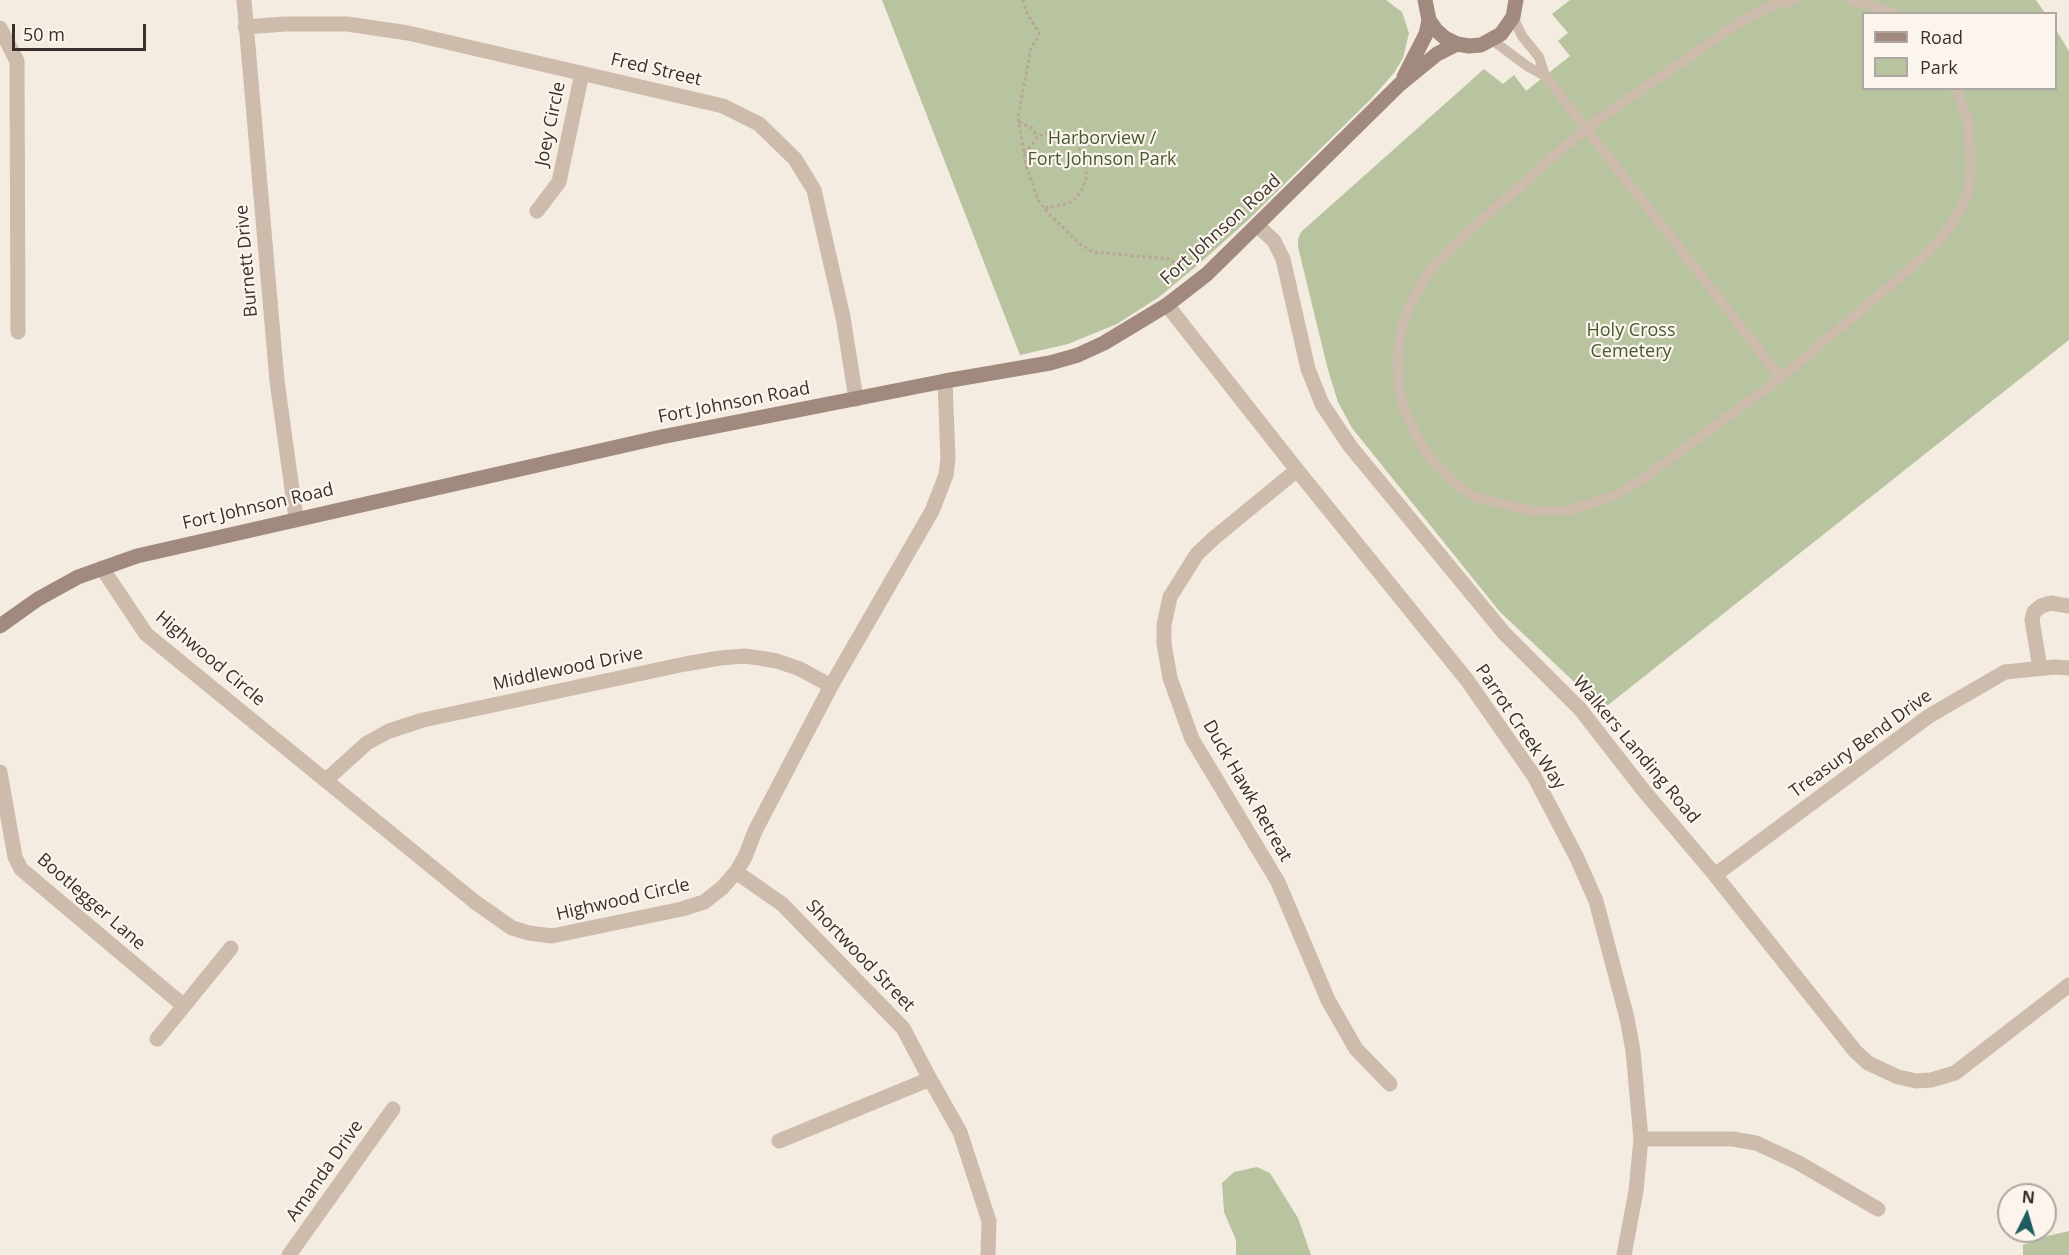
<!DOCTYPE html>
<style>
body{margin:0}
#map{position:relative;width:2069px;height:1255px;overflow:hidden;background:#f4ebe1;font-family:"Open Sans",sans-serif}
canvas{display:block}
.legend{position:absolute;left:1862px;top:12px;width:195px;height:78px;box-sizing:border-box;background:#fbf5ee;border:2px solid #aea6a0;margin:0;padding:8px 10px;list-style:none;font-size:18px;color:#3b302b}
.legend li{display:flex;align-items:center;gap:12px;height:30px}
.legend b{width:30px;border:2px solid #aea6a0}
.north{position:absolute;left:1997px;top:1183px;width:60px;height:60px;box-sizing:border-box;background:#fbf5ee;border:2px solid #aea6a0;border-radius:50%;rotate:5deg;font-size:16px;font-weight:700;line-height:24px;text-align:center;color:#3b302b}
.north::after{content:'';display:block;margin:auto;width:21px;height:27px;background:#1f5a5e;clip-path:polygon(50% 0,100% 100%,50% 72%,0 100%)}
.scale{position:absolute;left:12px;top:24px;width:134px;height:27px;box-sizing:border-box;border:3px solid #3b302b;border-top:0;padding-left:8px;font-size:18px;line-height:21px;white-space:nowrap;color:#3b302b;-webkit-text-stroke:4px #fbf5ee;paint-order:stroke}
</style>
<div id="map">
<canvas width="2069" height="1255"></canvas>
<ul class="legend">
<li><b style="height:8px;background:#a18a7d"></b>Road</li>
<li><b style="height:16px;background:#b8c4a0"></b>Park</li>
</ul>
<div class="north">N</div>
<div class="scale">50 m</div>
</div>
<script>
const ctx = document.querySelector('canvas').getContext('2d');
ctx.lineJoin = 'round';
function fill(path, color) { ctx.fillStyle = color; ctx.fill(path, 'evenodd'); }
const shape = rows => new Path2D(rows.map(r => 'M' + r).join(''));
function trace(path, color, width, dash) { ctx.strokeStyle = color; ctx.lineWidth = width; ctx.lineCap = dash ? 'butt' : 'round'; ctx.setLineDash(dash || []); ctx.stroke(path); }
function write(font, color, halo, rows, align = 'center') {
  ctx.font = font + ' "Open Sans",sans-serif'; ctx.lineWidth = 4.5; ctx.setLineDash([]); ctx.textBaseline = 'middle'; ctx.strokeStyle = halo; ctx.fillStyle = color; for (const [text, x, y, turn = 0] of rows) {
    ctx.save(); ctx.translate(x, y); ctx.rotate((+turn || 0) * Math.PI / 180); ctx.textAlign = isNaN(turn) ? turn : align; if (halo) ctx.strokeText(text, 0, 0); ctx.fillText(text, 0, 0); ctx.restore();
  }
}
fill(shape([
 [882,0,1386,0,1402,12,1409,33,1403,58,1394,73,1371,99,1249,219,1199,264,1159,297,1117,324,1068,344,1020,355],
 [1570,0,2036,0,2045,13,1864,14,1864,88,2056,88,2056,30,2069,51,2069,340,1603,709,1500,612,1352,428,1338,402,1328,370,1298,247,1298,239,1301,232,1484,69,1503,84,1514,75,1526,91,1570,56,1558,41,1568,33,1552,14],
 [1257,1167,1270,1173,1298,1218,1311,1255,1236,1255,1236,1240,1224,1212,1222,1183,1234,1172],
 [2069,1231,2069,1255,2023,1255,2023,1245,2047,1236]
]), '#b8c4a0');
trace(shape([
 [1023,0,1026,11,1039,33,1037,39,1031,48,1018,117,1026,165,1038,200,1048,213,1080,244,1093,252,1170,259,1184,271],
 [1019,122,1032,128,1037,137],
 [1024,153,1028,150,1037,137,1051,131,1069,134,1076,141,1080,149,1087,175,1082,190,1075,199,1067,204,1044,208]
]), '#b9a596', 3, [3, 3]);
trace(shape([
 [1794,0,1769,7,1740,22,1586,128,1470,230,1437,262,1422,283,1409,306,1400,334,1398,361,1399,389,1405,412,1421,445,1437,466,1457,485,1477,498,1533,511,1565,511,1587,505,1614,496,1638,482,1781,378,1914,265,1939,240,1955,219,1968,194,1971,167,1968,120,1956,88],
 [1849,0,1871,5,1897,14],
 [1513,17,1522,36,1539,57,1545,76,1781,378],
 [1492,40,1527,66,1545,76]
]), '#cdbbac', 10);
trace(shape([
 [244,0,277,381,296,518],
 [245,27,285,24,347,24,408,33,723,106,759,124,795,159,814,190,843,317,856,399],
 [0,28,17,61,18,332],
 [537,211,559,182,582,73],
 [1258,226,1274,241,1283,259,1308,369,1322,404,1350,446,1504,633,1580,709,1644,791,1715,875,1855,1051,1868,1063,1898,1077,1916,1081,1931,1080,1955,1073,2069,985],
 [1167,305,1297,470,1467,680,1534,776,1577,858,1596,901,1627,1018,1633,1051,1641,1139,1636,1191,1624,1255],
 [1297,470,1214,538,1197,554,1170,597,1164,625,1164,644,1170,678,1192,739,1278,882,1328,1000,1356,1049,1390,1084],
 [102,568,146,634,475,902,512,928,529,933,552,936,682,909,704,902,722,888,736,872,745,857,755,831,831,686,932,511,946,475,948,459,945,381],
 [2040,668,2032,620,2034,612,2041,606,2051,603,2069,606],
 [0,772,15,857,21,869,184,1006],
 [326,780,367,743,389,731,423,720,685,664,720,658,745,656,759,658,777,661,800,669,831,686],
 [736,872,782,904,903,1028,930,1079,960,1132,989,1221,988,1255],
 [1715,875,1929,716,2005,672,2054,667,2069,668],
 [157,1039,231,948],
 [1641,1139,1733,1139,1756,1143,1797,1162,1878,1209],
 [779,1141,930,1079],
 [289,1255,393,1109]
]), '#cdbbac', 15);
trace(shape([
 [1425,0,1429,20,1436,30,1445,38,1457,44,1469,46,1481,45,1501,34,1513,17,1516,0],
 [1404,77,1426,34,1429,20],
 [0,626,38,599,78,577,137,556,661,437,945,381,1050,363,1078,355,1104,343,1167,305,1207,274,1399,85,1437,54,1457,44]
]), '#a18a7d', 15);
write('18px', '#3b302b', '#fbf5ee', [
 ["Fred Street",656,70,13],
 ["Joey Circle",551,124,-78],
 ["Fort Johnson Road",1221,230,-42],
 ["Burnett Drive",247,261,-95],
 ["Fort Johnson Road",734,403,-11],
 ["Fort Johnson Road",258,507,-13],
 ["Highwood Circle",210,659,40],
 ["Middlewood Drive",568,669,-12],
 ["Parrot Creek Way",1520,727,56],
 ["Treasury Bend Drive",1861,744,-36],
 ["Walkers Landing Road",1636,750,50],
 ["Duck Hawk Retreat",1247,791,60],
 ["Highwood Circle",623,900,-13],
 ["Bootlegger Lane",91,902,41],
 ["Shortwood Street",860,956,46],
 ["Amanda Drive",325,1171,-55]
]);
write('18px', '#4a5a2e', '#fbf5ee', [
 ["Harborview /",1102,139],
 ["Fort Johnson Park",1102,160],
 ["Holy Cross",1631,331],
 ["Cemetery",1631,352]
]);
</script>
